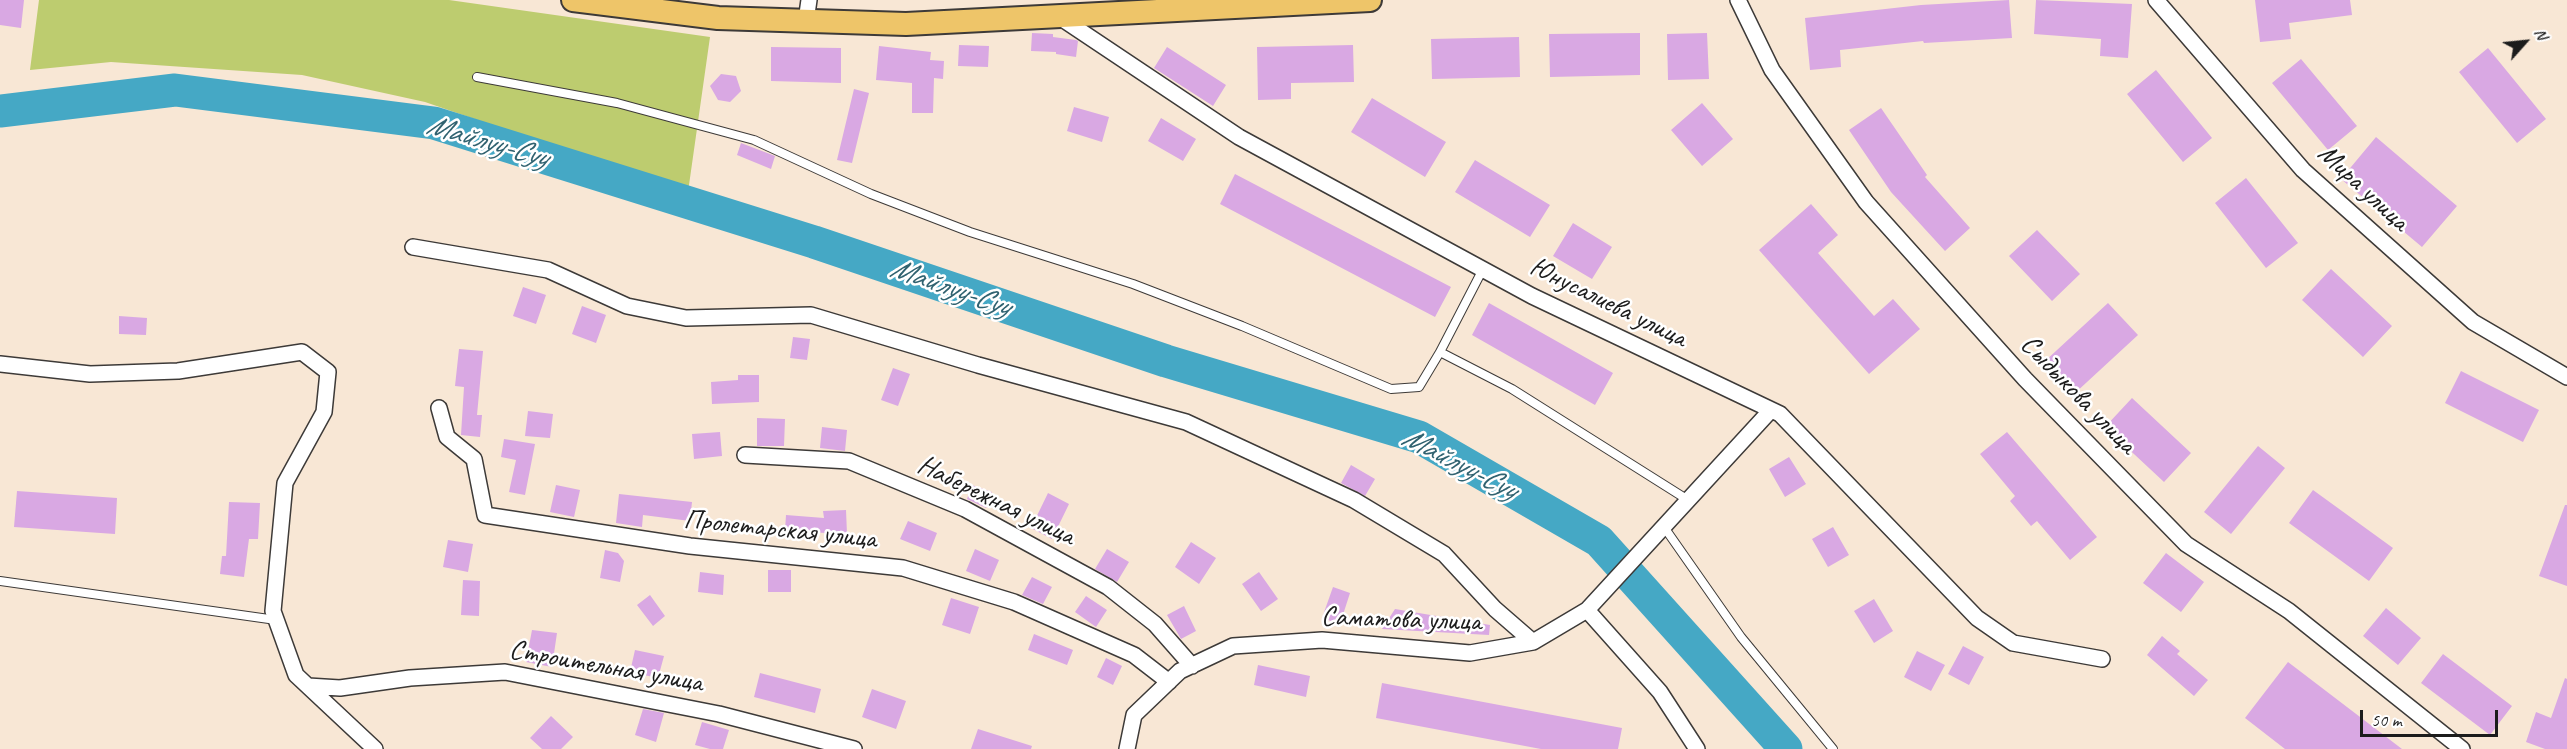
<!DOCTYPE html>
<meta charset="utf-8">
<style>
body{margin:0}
#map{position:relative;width:2567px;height:749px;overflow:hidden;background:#f8e7d5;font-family:Caveat,sans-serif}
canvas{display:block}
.north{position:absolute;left:2495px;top:12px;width:60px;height:60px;-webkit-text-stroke:4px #fff;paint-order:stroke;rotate:63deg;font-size:16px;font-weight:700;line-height:24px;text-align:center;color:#1c1c1c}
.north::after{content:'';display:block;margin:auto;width:21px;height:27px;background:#1c1c1c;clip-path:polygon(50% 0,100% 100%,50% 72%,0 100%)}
.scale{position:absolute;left:2360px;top:710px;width:138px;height:27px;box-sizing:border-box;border:3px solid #1c1c1c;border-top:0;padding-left:8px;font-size:18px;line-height:21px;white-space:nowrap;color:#1c1c1c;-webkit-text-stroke:4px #fff;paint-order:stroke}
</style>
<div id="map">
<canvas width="2567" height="749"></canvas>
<div class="north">N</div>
<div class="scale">50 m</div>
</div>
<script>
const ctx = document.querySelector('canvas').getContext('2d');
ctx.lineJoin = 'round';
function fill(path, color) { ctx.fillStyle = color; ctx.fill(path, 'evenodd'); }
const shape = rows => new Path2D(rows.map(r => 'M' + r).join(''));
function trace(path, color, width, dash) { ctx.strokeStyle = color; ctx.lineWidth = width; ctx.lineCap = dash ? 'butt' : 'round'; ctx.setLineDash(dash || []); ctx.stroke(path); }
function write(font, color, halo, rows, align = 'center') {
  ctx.font = font + ' Caveat,sans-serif'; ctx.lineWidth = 5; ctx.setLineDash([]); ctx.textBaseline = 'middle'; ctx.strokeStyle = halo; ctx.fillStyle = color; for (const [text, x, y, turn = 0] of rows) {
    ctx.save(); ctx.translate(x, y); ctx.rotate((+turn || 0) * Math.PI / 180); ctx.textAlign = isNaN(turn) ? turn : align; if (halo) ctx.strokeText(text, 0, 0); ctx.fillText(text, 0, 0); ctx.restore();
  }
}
fill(shape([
 [39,0,449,0,710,37,688,192,425,102,302,75,111,62,30,70]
]), '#bdcc6f');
trace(shape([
 [0,111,175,90,434,123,814,242,1166,361,1419,437,1599,541,1786,749]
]), '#45a8c5', 33);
fill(shape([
 [0,0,24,0,21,28,0,25],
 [2009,0,2012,38,1924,43,1923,41,1840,50,1841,67,1810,70,1805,18,1921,5],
 [2036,0,2132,4,2128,58,2100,56,2101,39,2034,34],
 [2255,0,2350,0,2352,15,2289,23,2291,39,2260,42],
 [1032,33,1053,34,1053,37,1076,40,1078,41,1076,57,1056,54,1056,52,1031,51],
 [1640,33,1640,75,1550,77,1549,34],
 [1707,33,1709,79,1668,80,1667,34],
 [1519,37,1520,77,1432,79,1431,39],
 [959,45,989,46,988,67,958,66],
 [1353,45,1354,82,1291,83,1291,99,1258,100,1257,47],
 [879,46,931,52,930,60,944,61,943,79,934,78,933,113,912,113,912,83,876,80],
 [771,47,841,48,841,83,771,81],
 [1167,47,1226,85,1213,106,1154,68],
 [2488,48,2546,119,2517,143,2459,72],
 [2301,59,2357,126,2328,150,2272,83],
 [2156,70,2212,138,2183,162,2127,94],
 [721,74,736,76,741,91,730,102,718,100,710,86],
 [854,89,869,93,852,163,837,160],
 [1372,98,1446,142,1425,177,1351,132],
 [1702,103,1733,139,1702,166,1671,130],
 [1074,107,1109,117,1102,142,1067,131],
 [1881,108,1927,175,1925,177,1970,228,1945,251,1891,192,1849,130],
 [1161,118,1196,139,1183,161,1148,141],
 [2376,137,2457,206,2422,247,2341,179],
 [741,143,775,156,771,169,737,155],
 [1475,160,1550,205,1530,237,1455,192],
 [1235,174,1451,287,1435,317,1220,204],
 [2246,178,2298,243,2266,268,2215,203],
 [1811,204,1838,235,1818,253,1874,316,1893,299,1920,329,1869,374,1759,250],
 [1573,223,1612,247,1592,279,1553,256],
 [2037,230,2080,274,2052,301,2009,256],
 [2331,269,2392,326,2363,357,2302,300],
 [523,287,546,295,536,324,513,316],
 [1489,303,1613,373,1595,405,1472,335],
 [2108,303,2138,335,2074,394,2044,362],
 [582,306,606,315,596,343,572,334],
 [119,316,147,318,146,335,119,334],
 [793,337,810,339,807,360,790,358],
 [459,349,483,351,477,415,482,415,480,437,461,435,464,387,455,386],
 [893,368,910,374,898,406,881,400],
 [2461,371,2539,410,2523,442,2445,403],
 [738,375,759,375,759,402,712,404,711,382,738,380],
 [2132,398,2191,453,2164,482,2105,427],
 [528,411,553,414,550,438,525,436],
 [757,418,785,419,784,446,757,446],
 [822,427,847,430,845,451,820,448],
 [720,432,722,456,694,459,692,434],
 [2007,432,2097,537,2070,560,2037,521,2031,526,2010,501,2015,496,1980,454],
 [504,439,535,444,525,495,509,492,516,460,501,457],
 [2258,446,2285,468,2231,534,2204,512],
 [1789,457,1806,484,1785,497,1769,469],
 [1351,465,1375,479,1365,496,1341,483],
 [556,485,580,490,574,517,550,512],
 [972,485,992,492,986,508,967,499],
 [2313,490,2393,548,2369,581,2289,523],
 [17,491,117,498,115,534,14,527],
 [1048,493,1069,504,1052,539,1031,528],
 [619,494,692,502,690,521,643,515,642,527,616,523],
 [229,502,260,503,258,539,249,539,244,577,220,574,222,556,226,556],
 [2565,505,2567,505,2567,586,2539,576],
 [846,510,847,534,785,531,786,515,824,518,823,511],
 [908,521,937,533,930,551,900,539],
 [1833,527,1849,555,1828,567,1812,539],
 [448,540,473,544,468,572,443,567],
 [1191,542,1216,558,1199,584,1175,567],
 [975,549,999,560,990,581,966,571],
 [1107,549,1129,562,1117,582,1095,569],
 [605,550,618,553,624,561,620,582,600,578],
 [2166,553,2204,582,2181,612,2143,583],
 [768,570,791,570,791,592,768,592],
 [700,572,724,575,723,595,698,592],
 [1259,572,1278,599,1261,611,1242,584],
 [1032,577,1052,587,1043,604,1022,595],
 [463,580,480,581,479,616,461,615],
 [1333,587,1350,593,1340,624,1322,618],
 [650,595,665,616,653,626,637,605],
 [1086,596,1107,610,1096,627,1075,612],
 [951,598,979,607,970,634,942,625],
 [1874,599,1893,631,1874,643,1854,611],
 [1184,606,1196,631,1181,639,1167,615],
 [2386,608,2421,638,2398,665,2363,636],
 [1395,609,1490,625,1489,635,1382,629],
 [532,630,557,633,552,667,526,662],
 [1034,634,1073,650,1067,665,1028,650],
 [2162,636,2180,651,2177,654,2208,680,2194,696,2147,655],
 [1963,646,1984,657,1969,685,1948,674],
 [635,650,664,656,658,678,630,672],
 [1917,651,1945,665,1931,691,1904,677],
 [2443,654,2512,706,2490,735,2421,683],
 [1106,658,1122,666,1113,685,1097,677],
 [2288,662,2402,749,2285,749,2245,718],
 [1258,665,1310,676,1306,697,1254,685],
 [760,673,821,689,815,713,754,697],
 [2565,678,2567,679,2567,749,2545,749,2526,742,2536,712,2551,718],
 [1382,683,1622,728,1618,749,1541,749,1376,718],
 [872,689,906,701,896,729,862,717],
 [643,709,664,713,656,742,635,735],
 [551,716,573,737,561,749,542,749,530,738],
 [702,722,729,730,723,749,710,749,695,745],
 [978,729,1032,746,1031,749,971,749]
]), '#d9a8e3');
const service = shape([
 [477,77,617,103,754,140,871,194,970,232,1133,284,1242,326,1391,389,1419,387,1440,352,1512,389,1688,500],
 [1440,352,1483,269],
 [1664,527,1741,637,1833,749],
 [0,581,276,620]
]);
const minor = shape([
 [1738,0,1772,70,1866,202,2025,379,2186,544,2289,611,2462,749],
 [2156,0,2303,170,2473,322,2567,377],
 [1058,16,1239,137,1532,296,1780,414,1977,618,2013,643,2102,659],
 [806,21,809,0],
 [413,247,548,270,627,306,686,318,811,315,978,365,1186,422,1354,500,1444,554,1495,609,1533,642],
 [0,364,90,374,178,371,302,352,328,372,324,412,285,483,273,611,296,675,375,749],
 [439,408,447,437,474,459,485,515,690,546,903,568,1014,602,1134,655,1169,682],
 [745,455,849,461,965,509,1108,587,1155,624,1192,666],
 [1587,610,1660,692,1697,749],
 [308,686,340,688,410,678,505,672,719,714,854,749],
 [1127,749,1134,715,1180,671,1233,646,1322,640,1470,653,1533,642,1587,610,1771,410]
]);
const primary = shape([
 [573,0,718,18,906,24,1370,0]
]);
trace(service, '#3d3a38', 10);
trace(minor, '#3d3a38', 18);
trace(primary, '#3d3a38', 26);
trace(service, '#fff', 8);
trace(minor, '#fff', 15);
trace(primary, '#eec569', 22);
write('28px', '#1c1c1c', '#fff', [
 ["Мира улица",2363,188,43],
 ["Юнусалиева улица",1608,303,26],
 ["Сыдыкова улица",2078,395,46],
 ["Набережная улица",996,501,26],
 ["Пролетарская улица",780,530,6],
 ["Саматова улица",1401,620,2],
 ["Строительная улица",606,667,10]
]);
write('italic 30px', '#306270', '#fff', [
 ["Майлуу-Суу",487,142,16],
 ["Майлуу-Суу",950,288,19],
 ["Майлуу-Суу",1459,464,27]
]);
</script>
